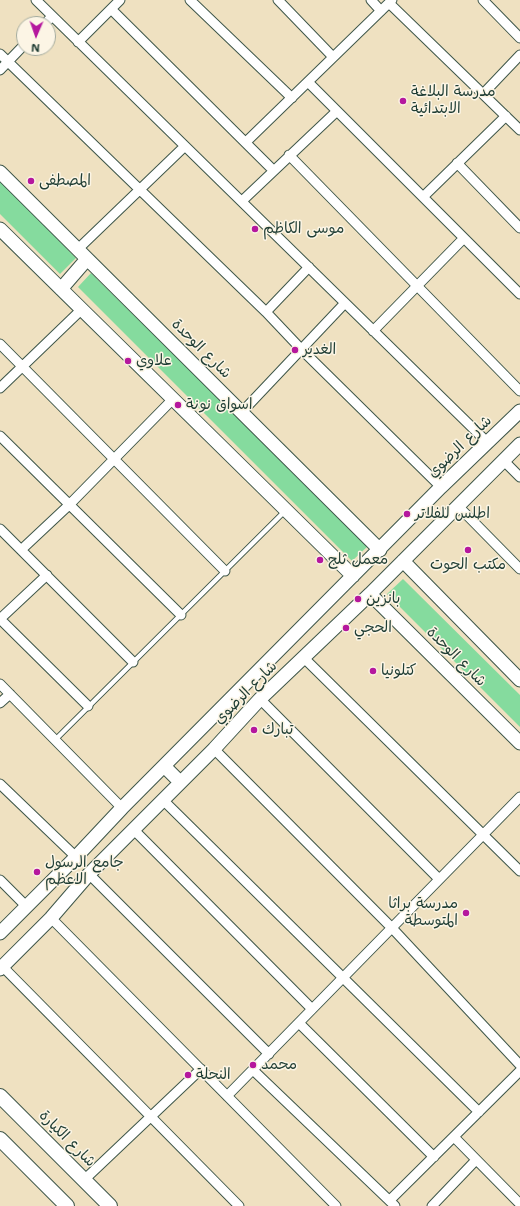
<!DOCTYPE html>
<meta charset="utf-8">
<style>
body{margin:0}
#map{position:relative;width:520px;height:1206px;overflow:hidden;background:#efe1c1;font-family:"Shantell Sans",sans-serif}
canvas{display:block}
.north{position:absolute;left:16px;top:16px;width:40px;height:40px;box-sizing:border-box;background:#fcf5e5;border:1px solid #a4ab9e;border-radius:50%;rotate:182deg;font-size:11px;font-weight:700;line-height:16px;text-align:center;color:#1f3d34}
.north::after{content:'';display:block;margin:auto;width:14px;height:18px;background:#b5179e;clip-path:polygon(50% 0,100% 100%,50% 72%,0 100%)}
</style>
<div id="map">
<canvas width="520" height="1206"></canvas>
<div class="north">N</div>
</div>
<script>
const ctx = document.querySelector('canvas').getContext('2d');
ctx.lineJoin = 'round';
function fill(path, color) { ctx.fillStyle = color; ctx.fill(path, 'evenodd'); }
const shape = rows => new Path2D(rows.map(r => 'M' + r).join(''));
function trace(path, color, width, dash) { ctx.strokeStyle = color; ctx.lineWidth = width; ctx.lineCap = dash ? 'butt' : 'round'; ctx.setLineDash(dash || []); ctx.stroke(path); }
function write(font, color, halo, rows, align = 'center') {
  ctx.font = font + ' "Shantell Sans","Playpen Sans Arabic",sans-serif'; ctx.lineWidth = 3; ctx.setLineDash([]); ctx.textBaseline = 'middle'; ctx.strokeStyle = halo; ctx.fillStyle = color; for (const [text, x, y, turn = 0] of rows) {
    ctx.save(); ctx.translate(x, y); ctx.rotate((+turn || 0) * Math.PI / 180); ctx.textAlign = isNaN(turn) ? turn : align; if (halo) ctx.strokeText(text, 0, 0); ctx.fillText(text, 0, 0); ctx.restore();
  }
}
fill(shape([
 [0,180,76,258,60,274,0,214],
 [91,273,368,546,352,561,78,287],
 [403,579,520,695,520,727,387,594]
]), '#85db9e');
const lane = shape([
 [55,740,285,511]
]);
const street = shape([
 [36,0,488,443],
 [190,0,292,98],
 [278,0,333,57],
 [371,0,381,11],
 [483,0,520,38],
 [389,3,520,130],
 [111,9,273,170],
 [45,24,52,16],
 [78,42,120,0],
 [0,54,266,312,301,349,441,487],
 [0,70,24,45],
 [308,82,520,294],
 [483,94,520,55],
 [246,142,392,0],
 [289,155,520,391],
 [457,163,520,228],
 [423,197,506,116],
 [242,201,337,111],
 [78,249,185,146],
 [266,312,309,267],
 [373,331,464,238],
 [0,344,225,571],
 [0,388,82,309],
 [242,412,345,303],
 [0,436,181,615],
 [504,461,520,477],
 [458,506,520,569],
 [0,529,133,662],
 [21,550,69,505,173,399],
 [0,619,88,706],
 [0,619,47,575],
 [304,658,520,871],
 [0,684,122,808],
 [260,699,439,879],
 [0,703,10,694],
 [214,749,392,928,520,1065],
 [0,784,76,857],
 [163,800,479,1112],
 [133,829,312,1009],
 [89,874,269,1054],
 [0,880,26,906],
 [51,918,336,1206],
 [3,967,239,1206],
 [299,1023,434,1157],
 [253,1070,395,1206],
 [227,1096,520,797],
 [454,1137,520,1204],
 [84,1180,201,1069],
 [390,1200,520,1071],
 [432,1206,476,1160]
]);
const secondary = shape([
 [0,172,380,550],
 [0,229,353,576],
 [61,289,87,259],
 [403,561,520,680],
 [370,594,520,743],
 [164,766,180,782],
 [0,933,76,857,122,808,441,487,520,411],
 [0,969,51,918,89,874,214,749,260,699,370,594,520,444]
]);
const primary = shape([
 [0,1096,110,1206],
 [0,1139,67,1206]
]);
trace(lane, '#3e5649', 6);
trace(street, '#3e5649', 11);
trace(secondary, '#3e5649', 15);
trace(primary, '#3e5649', 16);
trace(lane, '#fff', 4.5);
trace(street, '#fff', 9);
trace(secondary, '#fff', 13);
trace(primary, '#fff', 14);
for (const [x, y, r, color] of [
 [403,101,4,"#b5179e"],
 [31,181,4,"#b5179e"],
 [255,229,4,"#b5179e"],
 [295,350,4,"#b5179e"],
 [128,361,4,"#b5179e"],
 [178,405,4,"#b5179e"],
 [407,514,4,"#b5179e"],
 [468,550,4,"#b5179e"],
 [320,560,4,"#b5179e"],
 [358,599,4,"#b5179e"],
 [346,628,4,"#b5179e"],
 [373,671,4,"#b5179e"],
 [254,730,4,"#b5179e"],
 [37,872,4,"#b5179e"],
 [466,913,4,"#b5179e"],
 [253,1065,4,"#b5179e"],
 [188,1075,4,"#b5179e"]
]) { const dot = new Path2D(); dot.arc(x, y, r, 0, 2 * Math.PI); ctx.fillStyle = color; ctx.fill(dot); trace(dot, '#fcf5e5', 1.5); }
write('15px', '#1f3d34', '#fcf5e5', [
 ["مدرسة البلاغة",411,92],
 ["الابتدائية",411,109],
 ["المصطفى",39,181],
 ["موسى الكاظم",263,229],
 ["الغدير",303,350],
 ["علاوي",136,361],
 ["اسواق نونة",186,405],
 ["اطلس للفلاتر",415,514],
 ["معمل ثلج",328,560],
 ["مكتب الحوت",468,565,"center"],
 ["بانزين",366,599],
 ["الحجي",354,628],
 ["كتلونيا",381,671],
 ["تبارك",262,730],
 ["جامع الرسول",45,863],
 ["الاعظم",45,880],
 ["مدرسة براثا",458,904,"right"],
 ["المتوسطة",458,921,"right"],
 ["محمد",261,1065],
 ["النحلة",196,1075]
], 'left');
write('15px', '#1f3d34', '#fcf5e5', [
 ["شارع الوحدة",201,349,45],
 ["شارع الرضوي",460,447,-44],
 ["شارع الوحدة",456,657,45],
 ["شارع الرضوي",246,693,-45],
 ["شارع الكيارة",67,1139,45]
]);
</script>
